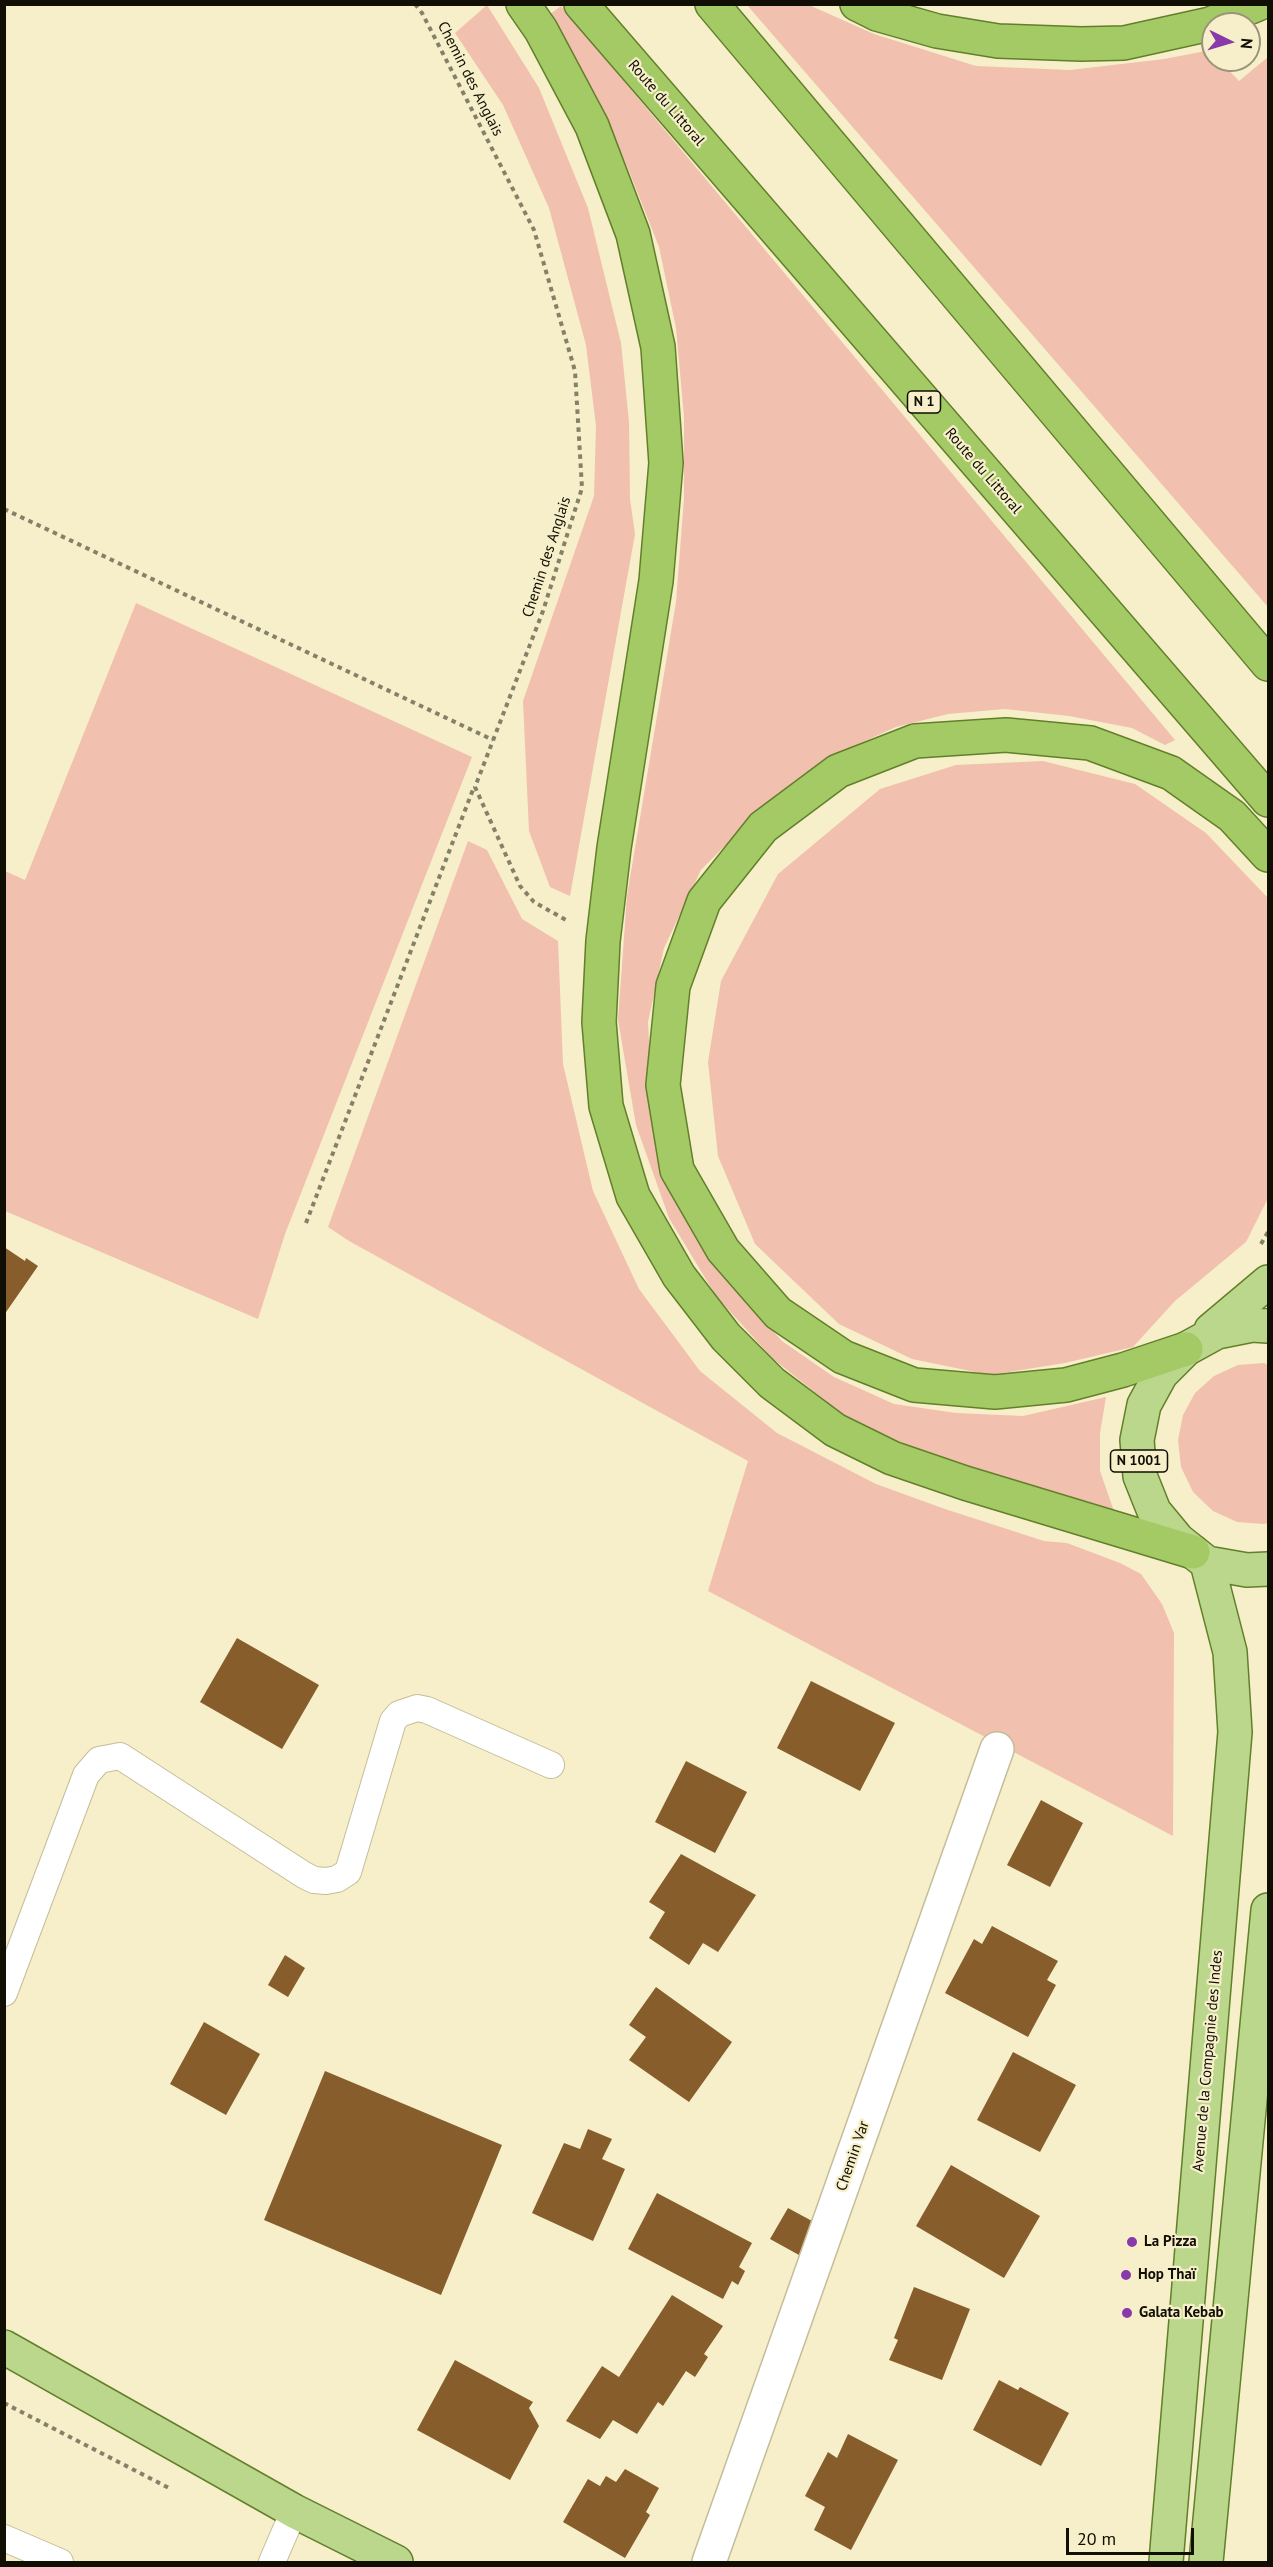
<!DOCTYPE html>
<meta charset="utf-8">
<style>
body{margin:0}
#map{position:relative;width:1273px;height:2567px;overflow:hidden;background:#f6efca;font-family:"PT Sans",sans-serif}
canvas{display:block}
.frame{position:absolute;inset:0;border:6px solid #110e03;pointer-events:none}
.north{position:absolute;left:1201px;top:12px;width:60px;height:60px;box-sizing:border-box;background:#f6efca;border:2px solid #9a957a;border-radius:50%;rotate:95deg;font-size:16px;font-weight:700;line-height:24px;text-align:center;color:#110e03}
.north::after{content:'';display:block;margin:auto;width:21px;height:27px;background:#883aab;clip-path:polygon(50% 0,100% 100%,50% 72%,0 100%)}
.scale{position:absolute;left:1066px;top:2528px;width:128px;height:27px;box-sizing:border-box;border:3px solid #110e03;border-top:0;padding-left:8px;font-size:18px;line-height:21px;white-space:nowrap;color:#110e03;-webkit-text-stroke:4px #f6efca;paint-order:stroke}
</style>
<div id="map">
<canvas width="1273" height="2567"></canvas>
<div class="frame"></div>
<div class="north">N</div>
<div class="scale">20 m</div>
</div>
<script>
const ctx = document.querySelector('canvas').getContext('2d');
ctx.lineJoin = 'round';
function fill(path, color) { ctx.fillStyle = color; ctx.fill(path, 'evenodd'); }
const shape = rows => new Path2D(rows.map(r => 'M' + r).join(''));
function trace(path, color, width, dash) { ctx.strokeStyle = color; ctx.lineWidth = width; ctx.lineCap = dash ? 'butt' : 'round'; ctx.setLineDash(dash || []); ctx.stroke(path); }
function write(font, color, halo, rows, align = 'center') {
  ctx.font = font + ' "PT Sans",sans-serif'; ctx.lineWidth = 4.5; ctx.setLineDash([]); ctx.textBaseline = 'middle'; ctx.strokeStyle = halo; ctx.fillStyle = color; for (const [text, x, y, turn = 0] of rows) {
    ctx.save(); ctx.translate(x, y); ctx.rotate((+turn || 0) * Math.PI / 180); ctx.textAlign = isNaN(turn) ? turn : align; if (halo) ctx.strokeText(text, 0, 0); ctx.fillText(text, 0, 0); ctx.restore();
  }
}
fill(shape([
 [487,5,539,88,588,208,621,343,629,422,630,499,635,534,570,896,550,887,529,831,523,701,594,496,596,426,586,345,549,208,503,105,455,33],
 [747,5,809,5,874,34,976,66,1070,70,1164,59,1211,50,1213,60,1219,60,1239,81,1268,57,1268,607],
 [561,6,1175,740,1165,745,1132,728,1069,716,1005,709,948,714,896,727,836,754,768,802,701,870,664,948,648,1022,653,1118,730,1283,782,1341,834,1377,894,1404,956,1413,1023,1416,1106,1397,1100,1433,1100,1471,1115,1514,998,1479,916,1449,846,1417,772,1358,716,1296,669,1218,636,1125,618,1020,627,896,676,602,684,498,684,417,676,328,659,247,629,171,596,95,549,15],
 [136,603,472,757,285,1234,258,1319,5,1211,5,871,25,880],
 [1043,761,1135,784,1206,833,1268,898,1268,1198,1246,1242,1175,1301,1133,1347,1065,1363,990,1375,912,1359,839,1324,755,1244,718,1156,708,1062,721,981,778,874,880,789,956,765],
 [468,841,487,850,522,919,558,941,563,1064,593,1191,639,1289,700,1371,777,1433,876,1484,945,1509,1044,1541,1067,1543,1120,1563,1141,1574,1162,1604,1174,1633,1173,1836,708,1591,748,1461,349,1241,328,1227],
 [1264,1363,1268,1365,1268,1523,1264,1524,1237,1522,1213,1511,1193,1492,1181,1467,1178,1440,1183,1415,1195,1393,1214,1376,1238,1365]
]), '#f1c0af');
fill(shape([
 [4,1247,25,1261,26,1258,38,1266,4,1315],
 [237,1638,319,1685,282,1749,200,1702],
 [811,1681,895,1723,860,1791,777,1748],
 [686,1761,747,1792,715,1853,655,1822],
 [1041,1800,1083,1823,1050,1887,1007,1865],
 [681,1854,756,1895,718,1952,703,1943,689,1965,649,1938,665,1912,649,1902],
 [992,1926,1058,1961,1047,1980,1056,1985,1028,2037,945,1993,974,1939,982,1944],
 [285,1955,305,1968,288,1997,268,1985],
 [656,1987,732,2042,689,2102,629,2060,646,2037,629,2025],
 [204,2022,260,2054,226,2115,170,2084],
 [1013,2052,1076,2085,1040,2152,977,2120],
 [325,2071,502,2145,441,2295,264,2220],
 [588,2129,612,2139,602,2159,625,2169,593,2241,532,2213,564,2143,580,2149],
 [951,2165,1040,2216,1004,2278,916,2226],
 [657,2193,752,2243,739,2267,745,2271,738,2285,732,2281,723,2299,628,2249],
 [788,2208,812,2221,799,2255,770,2239],
 [914,2287,970,2309,942,2380,889,2360,898,2340,894,2338],
 [672,2295,723,2326,704,2354,708,2357,695,2377,686,2371,663,2406,658,2402,637,2434,613,2420,600,2439,566,2421,602,2366,619,2377],
 [455,2360,533,2402,529,2408,539,2426,510,2480,417,2430],
 [999,2380,1018,2390,1020,2387,1069,2413,1041,2466,973,2430],
 [848,2434,898,2460,851,2550,814,2530,825,2507,805,2496,828,2452,837,2458],
 [625,2469,659,2488,646,2512,650,2515,625,2558,563,2522,588,2479,600,2486,606,2476,616,2482]
]), '#865d2b');
const service = shape([
 [4,1993,86,1775,99,1760,120,1756,304,1875,314,1880,326,1881,337,1879,348,1872,393,1721,399,1714,417,1708,427,1710,551,1765],
 [4,2538,60,2562],
 [272,2562,294,2511]
]);
const minor = shape([
 [709,2562,997,1749]
]);
const primary = shape([
 [1268,1326,1252,1325,1217,1332,1186,1349,1161,1374,1144,1405,1137,1440,1140,1476,1154,1511,1178,1540,1207,1563,1247,1570,1268,1569],
 [1211,1330,1268,1282],
 [4,2347,294,2511,396,2562],
 [1166,2562,1235,1732,1230,1652,1207,1563],
 [1206,2562,1268,1910]
]);
const trunk = shape([
 [523,4,541,30,592,126,633,234,658,347,666,463,656,581,614,848,603,941,599,1022,606,1106,633,1196,679,1276,726,1337,772,1383,835,1430,892,1458,965,1483,1193,1552],
 [581,4,1268,800],
 [712,4,1268,664],
 [857,4,877,14,937,31,998,41,1081,44,1124,43,1210,24,1258,4],
 [1186,1349,1123,1370,1066,1385,995,1392,914,1385,843,1357,778,1313,723,1250,677,1170,663,1085,673,986,704,901,763,827,838,771,915,741,1006,735,1090,743,1171,773,1232,816,1268,855]
]);
trace(service, '#c4bd99', 28);
trace(minor, '#c4bd99', 36);
trace(primary, '#627f2a', 36);
trace(trunk, '#627f2a', 36);
trace(shape([
 [415,4,422,13,534,230,575,371,582,488,543,611,475,787,520,886,534,902,566,920],
 [4,509,493,740],
 [306,1223,474,787],
 [1261,1244,1268,1232],
 [4,2403,169,2488]
]), '#858068', 4, [4.5, 4.5]);
trace(service, '#fff', 26);
trace(minor, '#fff', 33);
trace(primary, '#bbd78c', 33);
trace(trunk, '#a4ca66', 33);
for (const [x, y, r, color] of [
 [1132,2242,6,"#883aab"],
 [1126,2275,6,"#883aab"],
 [1127,2313,6,"#883aab"]
]) { const dot = new Path2D(); dot.arc(x, y, r, 0, 2 * Math.PI); ctx.fillStyle = color; ctx.fill(dot); trace(dot, '#f6efca', 2); }
for (const [x, y, w] of [
 [924,402,33],
 [1139,1461,57]
]) { const box = new Path2D(); box.roundRect(x - w / 2, y - 11, w, 22, 4.5); ctx.fillStyle = '#f6efca'; ctx.fill(box); trace(box, '#110e03', 1.5); }
write('bold 14px', '#110e03', null, [
 ["N 1",924,402],
 ["N 1001",1139,1461]
]);
write('15px', '#110e03', '#f6efca', [
 ["Chemin des Anglais",470,79,63],
 ["Route du Littoral",666,103,49],
 ["Route du Littoral",983,471,49],
 ["Chemin des Anglais",547,557,-72],
 ["Avenue de la Compagnie des Indes",1208,2061,-85],
 ["Chemin Var",853,2156,-71]
]);
write('bold 15px', '#110e03', '#f6efca', [
 ["La Pizza",1144,2242],
 ["Hop Thaï",1138,2275],
 ["Galata Kebab",1139,2313]
], 'left');
</script>
